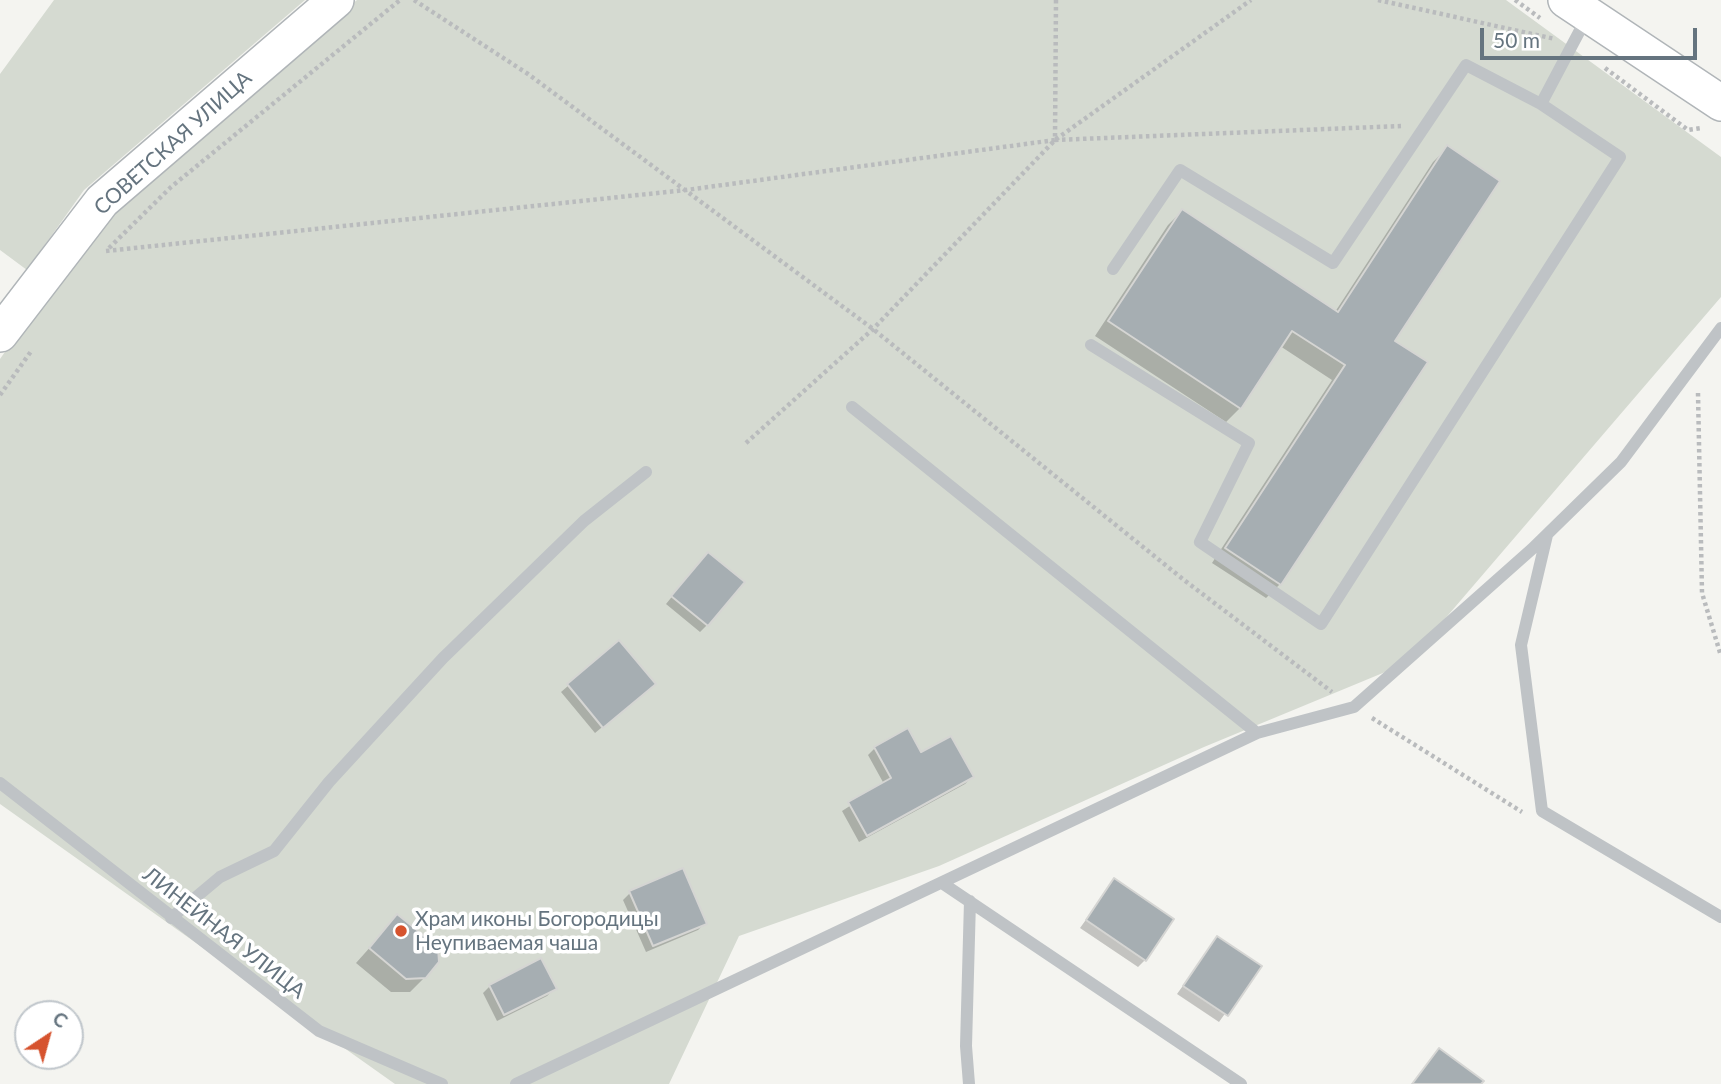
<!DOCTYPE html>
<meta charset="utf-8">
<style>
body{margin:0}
#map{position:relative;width:1721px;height:1084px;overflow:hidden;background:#f4f4f0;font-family:Lato,sans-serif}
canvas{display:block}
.north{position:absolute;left:14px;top:1000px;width:70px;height:70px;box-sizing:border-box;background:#fff;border:2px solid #c1c7cc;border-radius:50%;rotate:36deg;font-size:19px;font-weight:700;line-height:28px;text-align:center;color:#65747f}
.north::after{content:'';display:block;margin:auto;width:24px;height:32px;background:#d6532e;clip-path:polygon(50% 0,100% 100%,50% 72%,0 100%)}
.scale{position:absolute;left:1480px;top:28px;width:217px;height:32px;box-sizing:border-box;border:4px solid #65747f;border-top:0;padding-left:9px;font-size:21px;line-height:24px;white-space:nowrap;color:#65747f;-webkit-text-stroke:5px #fff;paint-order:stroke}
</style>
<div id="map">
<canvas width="1721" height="1084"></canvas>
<div class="north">С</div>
<div class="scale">50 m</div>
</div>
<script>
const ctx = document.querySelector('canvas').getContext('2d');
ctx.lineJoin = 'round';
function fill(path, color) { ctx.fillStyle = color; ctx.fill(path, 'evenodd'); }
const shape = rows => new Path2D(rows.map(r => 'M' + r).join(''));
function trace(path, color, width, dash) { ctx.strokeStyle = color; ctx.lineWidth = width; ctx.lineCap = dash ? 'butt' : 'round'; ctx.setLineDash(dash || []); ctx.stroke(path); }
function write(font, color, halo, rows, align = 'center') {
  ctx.font = font + ' Lato,sans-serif'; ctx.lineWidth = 7; ctx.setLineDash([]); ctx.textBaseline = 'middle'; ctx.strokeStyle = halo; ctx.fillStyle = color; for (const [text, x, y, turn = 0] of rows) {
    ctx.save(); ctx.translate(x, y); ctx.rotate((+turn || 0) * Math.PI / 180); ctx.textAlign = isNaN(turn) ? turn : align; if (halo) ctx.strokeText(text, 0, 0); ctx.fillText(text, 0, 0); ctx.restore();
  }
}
fill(shape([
 [54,0,305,0,84,190,27,270,0,250,0,74],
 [357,0,1506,0,1721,157,1721,297,1407,663,1204,747,939,866,739,936,669,1084,395,1084,0,804,0,359,102,213]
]), '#d5dad1');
fill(shape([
 [1447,148,1393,341,1280,584,1266,598,1212,563,1332,380,1280,346,1240,408,1226,422,1095,336,1168,225,1182,211,1335,312,1433,162],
 [701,561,707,625,700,632,666,604],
 [619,642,647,690,595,733,561,692],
 [875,748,972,777,965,784,859,842,842,811,884,784,868,755],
 [1114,881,1145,960,1138,967,1080,928],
 [630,893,705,923,698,930,646,952,623,900],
 [398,916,425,977,410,992,391,992,356,963],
 [1217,938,1259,966,1219,1022,1177,994],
 [490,986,554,989,547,996,497,1021,483,993]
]), '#0003');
const building = shape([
 [1447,145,1500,181,1395,341,1428,362,1281,585,1225,548,1345,365,1292,331,1241,409,1108,321,1182,209,1338,312,1447,145],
 [708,552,745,582,708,626,671,596,708,552],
 [619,640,656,684,603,728,567,684,619,640],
 [908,728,921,752,951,736,974,777,867,836,848,802,891,778,874,747,908,728],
 [683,868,707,924,653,946,629,891,683,868],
 [1114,878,1174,919,1146,961,1086,920,1114,878],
 [397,914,438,947,439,962,426,978,406,979,369,948,397,914],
 [1217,936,1262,966,1228,1016,1183,986,1217,936],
 [541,958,557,989,504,1015,489,985,541,958],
 [1439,1048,1484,1081,1481,1084,1412,1084,1439,1048]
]);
fill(building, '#a6aeb2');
trace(building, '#d5d5d3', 2);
const secondary = shape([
 [1566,0,1721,103],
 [0,334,102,201,336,0]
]);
trace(secondary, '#b0b5b8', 38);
trace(shape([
 [414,0,528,74,873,329,1184,580,1332,692],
 [1056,0,1055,140,1401,126],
 [1378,0,1555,39],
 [1515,0,1540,18],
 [1605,68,1688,130,1701,128],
 [109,248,171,187,400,0],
 [106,251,686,190,1055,140],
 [1698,393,1702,593,1721,656],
 [0,395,32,350],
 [746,443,873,329,1055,140,1251,0],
 [1372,718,1522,812]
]), '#b9bbbd', 4.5, [3.5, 3.5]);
trace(shape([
 [1113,269,1180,170,1333,263,1466,65,1541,104],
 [1091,345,1249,443,1200,542,1321,624,1620,157,1541,104,1587,17],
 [852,407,1257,733],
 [1547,535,1521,645,1542,811,1721,917],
 [0,783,319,1031,442,1084],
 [942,883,1241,1084],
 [171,918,220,877,274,851,329,782,443,658,584,521,646,472],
 [516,1084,1257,733,1354,707,1532,549,1621,462,1721,328],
 [969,1084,966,1046,970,901]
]), '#bfc3c6', 12);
trace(secondary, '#fff', 35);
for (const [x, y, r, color] of [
 [401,931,7,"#d6532e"]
]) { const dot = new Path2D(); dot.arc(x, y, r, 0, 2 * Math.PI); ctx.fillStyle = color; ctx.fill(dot); trace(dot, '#fff', 2.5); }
write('21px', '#65747f', '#fff', [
 ["СОВЕТСКАЯ УЛИЦА",173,143,-42],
 ["ЛИНЕЙНАЯ УЛИЦА",224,933,38]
]);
write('21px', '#65747f', '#fff', [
 ["Храм иконы Богородицы",415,919],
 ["Неупиваемая чаша",415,943]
], 'left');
</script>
